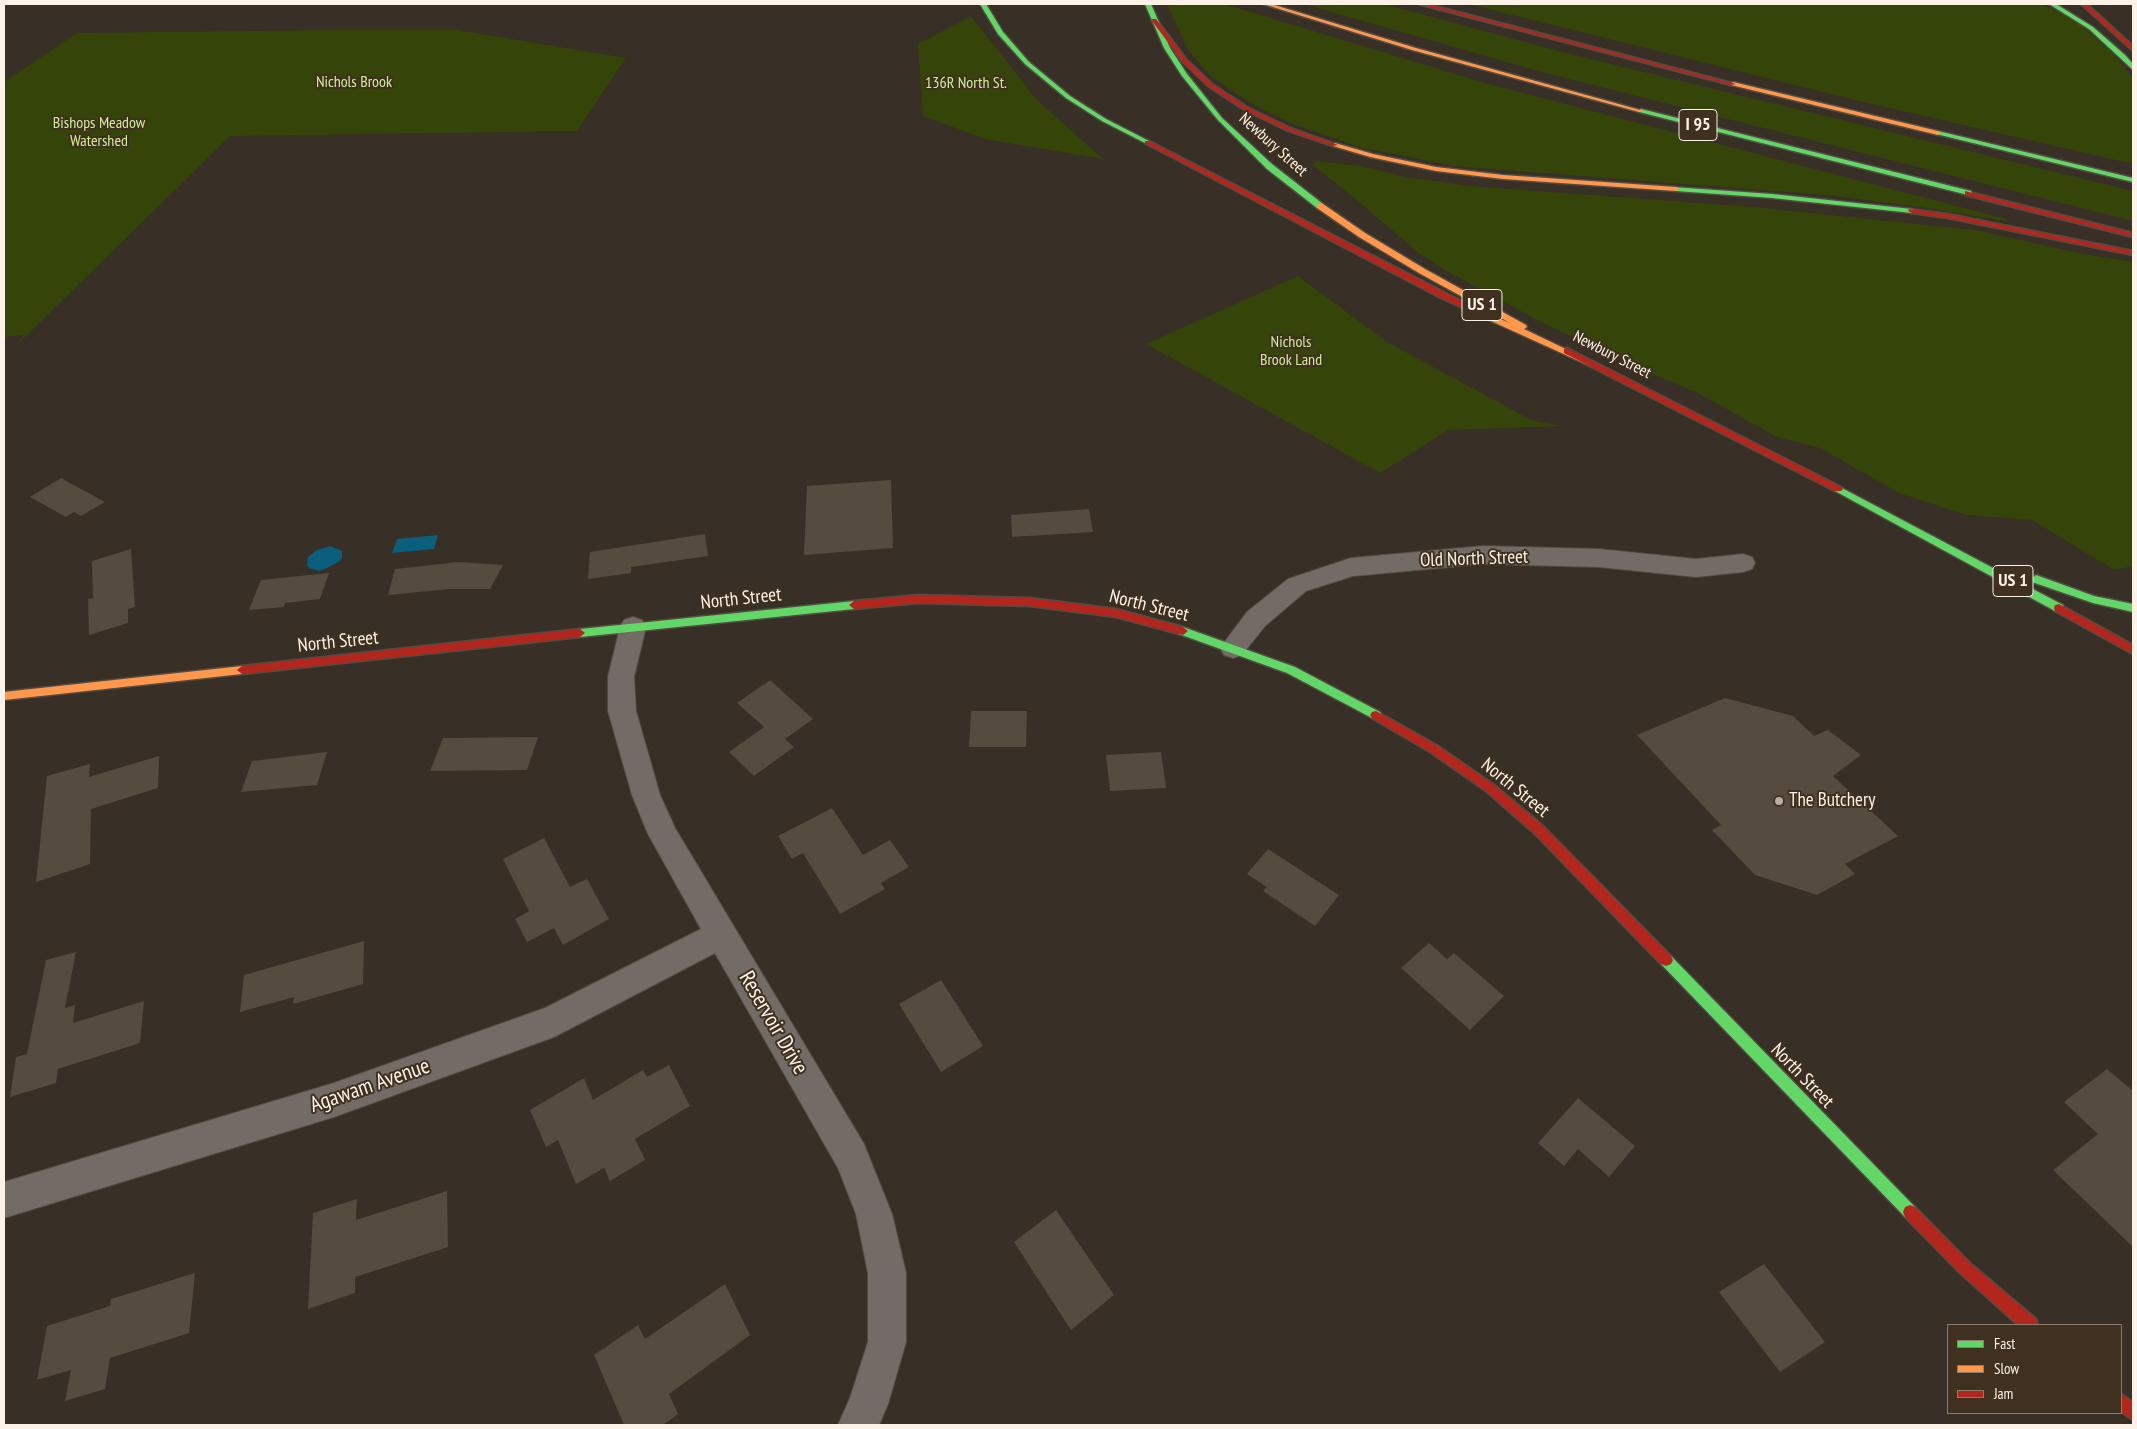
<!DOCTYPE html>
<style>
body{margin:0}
#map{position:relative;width:2137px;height:1429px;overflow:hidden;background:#382f26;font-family:"PT Sans Narrow",sans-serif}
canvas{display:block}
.frame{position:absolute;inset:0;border:5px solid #fcf2e8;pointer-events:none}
.legend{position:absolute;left:1947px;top:1324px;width:175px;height:90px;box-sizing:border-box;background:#3f301f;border:1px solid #8b7e6f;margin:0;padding:6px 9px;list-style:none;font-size:15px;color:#fcf2e8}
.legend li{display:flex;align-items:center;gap:10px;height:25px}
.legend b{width:25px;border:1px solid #8b7e6f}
</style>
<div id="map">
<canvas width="2137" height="1429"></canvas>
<div class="frame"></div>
<ul class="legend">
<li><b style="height:6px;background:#63d668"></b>Fast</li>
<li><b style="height:6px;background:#ff974d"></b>Slow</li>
<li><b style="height:6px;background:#b3261e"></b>Jam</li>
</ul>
</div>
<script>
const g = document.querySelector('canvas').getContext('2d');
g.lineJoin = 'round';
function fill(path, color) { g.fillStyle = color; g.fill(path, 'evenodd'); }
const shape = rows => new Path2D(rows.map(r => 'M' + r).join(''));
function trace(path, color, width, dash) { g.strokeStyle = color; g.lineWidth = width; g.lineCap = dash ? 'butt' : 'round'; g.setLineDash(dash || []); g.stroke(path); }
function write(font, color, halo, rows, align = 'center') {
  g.font = font + ' "PT Sans Narrow",sans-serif'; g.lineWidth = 4; g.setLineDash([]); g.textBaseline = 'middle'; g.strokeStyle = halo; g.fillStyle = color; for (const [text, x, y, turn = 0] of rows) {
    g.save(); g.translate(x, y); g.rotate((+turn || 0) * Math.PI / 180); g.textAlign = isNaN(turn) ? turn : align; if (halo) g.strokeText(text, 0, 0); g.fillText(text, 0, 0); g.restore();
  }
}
fill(shape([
 [1167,4,1224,4,1485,83,2010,220,2004,221,1927,208,1826,195,1453,166,1359,147,1288,122,1256,106,1230,90,1209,74,1188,50],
 [1303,4,1384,4,1566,53,2133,191,2133,221,1549,74],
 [1468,4,2043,4,2079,24,2111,51,2133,78,2133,164,1859,101],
 [971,16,1036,99,1103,159,985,139,923,116,918,44],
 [342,30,457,30,626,58,577,131,230,136,15,347,24,335,4,337,4,82,77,33],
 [1315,161,1361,166,1406,177,1470,186,1753,207,1975,230,2079,253,2133,262,2133,566,2114,570,2032,520,1966,515,1899,493,1820,448,1777,437,1696,392,1659,377,1541,322,1443,269,1420,254,1358,201,1313,165],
 [1298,276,1387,342,1533,421,1564,426,1448,430,1380,473,1146,344]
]), '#354509');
fill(shape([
 [438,535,434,549,392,553,397,539],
 [330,546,342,551,342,558,340,561,325,569,319,571,309,568,307,565,308,557,317,550]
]), '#0b5e7d');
fill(shape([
 [61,478,105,502,81,516,74,512,66,517,30,497],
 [891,480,893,548,804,555,807,486],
 [1089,509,1093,532,1012,537,1011,515],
 [705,534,708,556,631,567,631,573,588,579,590,552],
 [131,549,135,607,128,609,128,623,89,635,88,599,93,598,92,561],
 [458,562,503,565,490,589,450,589,388,595,395,569],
 [329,573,320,599,285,603,284,607,249,610,261,580],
 [770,680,813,719,785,739,794,747,754,776,729,752,764,727,737,703],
 [1725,698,1793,716,1814,736,1828,730,1861,755,1833,776,1898,836,1845,864,1855,874,1817,895,1755,875,1712,830,1721,825,1637,735],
 [971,711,1027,711,1026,747,969,747],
 [538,737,527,770,430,771,443,738],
 [327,752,317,785,241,792,252,761],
 [1161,752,1166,788,1110,791,1106,755],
 [159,756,158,788,91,809,90,864,36,882,47,776,90,764,89,777],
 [832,808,863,855,890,840,909,867,881,883,885,889,840,914,803,853,792,859,778,836],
 [544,838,570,887,587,879,609,919,563,945,554,928,527,942,515,919,529,911,503,859],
 [1268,849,1339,895,1315,926,1263,891,1267,887,1247,874],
 [364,941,363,984,293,1004,294,997,240,1012,244,975],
 [1429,943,1447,959,1454,953,1504,996,1470,1030,1401,968],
 [76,952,65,1008,75,1005,73,1023,144,1001,140,1043,58,1069,56,1083,10,1097,16,1057,27,1054,46,960],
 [941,980,983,1046,941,1072,899,1004],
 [669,1065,690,1106,635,1139,645,1160,610,1181,604,1168,576,1184,558,1140,546,1147,530,1110,584,1078,593,1100,643,1070,647,1077],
 [2107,1069,2133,1091,2133,1247,2053,1170,2098,1134,2064,1102],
 [1578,1098,1635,1146,1609,1177,1578,1149,1564,1166,1538,1143],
 [447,1191,448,1247,355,1277,355,1293,308,1309,313,1213,357,1199,356,1220],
 [1056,1210,1114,1295,1071,1330,1014,1242],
 [1764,1264,1825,1342,1780,1372,1719,1292],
 [195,1273,189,1333,110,1358,105,1389,65,1401,71,1370,37,1380,47,1326,110,1306,111,1299],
 [725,1284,750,1335,669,1394,678,1414,663,1425,624,1425,594,1355,638,1325,645,1339]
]), '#554b3e');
const street = shape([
 [1483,546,1599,549,1696,559,1743,554,1752,557,1755,563,1752,569,1743,572,1696,577,1599,567,1483,564,1353,576,1306,591,1265,626,1242,655,1233,658,1224,655,1220,648,1247,612,1288,579,1351,558,1483,546],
 [633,617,642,620,646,627,634,677,636,711,660,795,675,828,864,1144,892,1214,906,1273,906,1342,888,1404,879,1425,838,1425,850,1398,868,1342,868,1273,856,1214,838,1168,715,953,554,1037,334,1117,4,1218,4,1182,334,1083,545,1008,701,929,648,834,632,795,608,711,608,677,620,627,624,620,633,617]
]);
const fast = shape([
 [980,4,986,4,1003,32,1029,62,1070,96,1106,119,1149,141,1149,143,1145,143,1102,121,1066,98,1025,64,998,34,980,4],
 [1145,4,1151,4,1170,48,1187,74,1222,118,1273,165,1323,204,1323,208,1317,208,1267,169,1218,120,1182,76,1164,48,1145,4],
 [2049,4,2056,4,2093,27,2125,55,2133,64,2133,70,2089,29,2049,4],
 [1641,109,1971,191,1972,193,1968,195,1639,112,1638,111,1641,109],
 [1938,131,2133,178,2133,182,1936,134,1936,132,1938,131],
 [1673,187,1772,194,1912,209,1916,211,1912,213,1772,198,1676,191,1672,189,1673,187],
 [1838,486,2063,605,2064,608,2063,611,2055,611,1835,491,1833,489,1838,486],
 [2036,575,2094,596,2133,604,2133,612,2093,603,2032,582,2031,579,2036,575],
 [854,601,859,605,854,609,580,637,575,633,580,629,854,601],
 [1183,627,1295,667,1380,712,1382,715,1380,718,1372,718,1287,673,1179,634,1178,631,1183,627],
 [1666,954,1671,956,1915,1207,1917,1212,1915,1217,1910,1219,1905,1217,1661,964,1659,960,1661,956,1666,954]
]);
const slow = shape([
 [1263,4,1271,4,1416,48,1644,111,1639,112,1412,50,1263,4],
 [1733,82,1938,131,1941,133,1938,135,1731,85,1731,83,1733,82],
 [1335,143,1373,154,1436,167,1503,175,1676,187,1680,189,1676,191,1503,179,1436,171,1370,157,1333,146,1332,145,1335,143],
 [1317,204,1323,204,1365,233,1425,269,1526,325,1527,327,1524,329,1597,364,1593,367,1590,366,1480,316,1479,314,1483,312,1510,323,1419,273,1359,237,1317,208,1317,204],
 [242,666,247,670,242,674,4,700,4,692,242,666]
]);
const jam = shape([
 [1418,4,1427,4,1736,84,1731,85,1418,4],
 [2081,4,2087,4,2133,46,2133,51,2081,4],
 [1152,19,1156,19,1186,59,1212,84,1247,107,1290,128,1338,145,1333,146,1286,130,1243,109,1208,86,1182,61,1152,21,1152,19],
 [1145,141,1149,141,1487,314,1483,316,1480,316,1439,297,1145,143,1145,141],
 [1965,191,2133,233,2133,237,1965,195,1965,191],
 [1909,209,1948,214,2133,251,2133,255,1948,218,1912,213,1908,211,1909,209],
 [1567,348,1841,487,1843,489,1841,491,1835,491,1564,353,1564,349,1567,348],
 [918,595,1030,598,1116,609,1183,627,1188,631,1183,635,1116,617,1030,606,918,603,854,609,849,605,854,601,918,595],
 [2059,604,2133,645,2133,654,2055,611,2054,608,2055,605,2059,604],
 [580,629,585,633,580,637,242,674,237,670,242,666,580,629],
 [1376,711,1438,746,1494,785,1542,825,1671,956,1673,960,1671,964,1666,966,1661,964,1534,833,1486,791,1430,752,1372,718,1370,715,1372,712,1376,711],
 [1910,1205,1915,1207,1971,1264,2036,1319,2038,1325,2018,1325,1961,1274,1905,1217,1903,1212,1905,1207,1910,1205],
 [2121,1394,2133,1402,2133,1420,2121,1412,2121,1394]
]);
trace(street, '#524c43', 2);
trace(fast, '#524c43', 3);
trace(slow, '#524c43', 3);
trace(jam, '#524c43', 3);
fill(street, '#736c66');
fill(fast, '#63d668');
fill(slow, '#ff974d');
fill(jam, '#b3261e');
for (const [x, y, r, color] of [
 [1779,801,5,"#b7aea4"]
]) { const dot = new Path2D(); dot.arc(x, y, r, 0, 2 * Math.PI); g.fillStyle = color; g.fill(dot); trace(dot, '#3f301f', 2); }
write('16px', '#cdf093', '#3f301f', [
 ["Nichols Brook",354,82],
 ["136R North St.",966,83],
 ["Bishops Meadow",99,123],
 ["Watershed",99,141],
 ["Nichols",1291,342],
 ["Brook Land",1291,360]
]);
write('16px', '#fcf2e8', '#3f301f', [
 ["Newbury Street",1273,145,42],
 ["Newbury Street",1612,355,27]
]);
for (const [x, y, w] of [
 [1698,125,38],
 [1482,305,40],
 [2013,581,40]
]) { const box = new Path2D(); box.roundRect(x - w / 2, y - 15.5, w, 31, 4); g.fillStyle = '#3f301f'; g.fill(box); trace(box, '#fcf2e8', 1); }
write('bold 18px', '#fcf2e8', null, [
 ["I 95",1698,125],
 ["US 1",1482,305],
 ["US 1",2013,581]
]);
write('19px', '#fcf2e8', '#3f301f', [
 ["Old North Street",1474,559,-2],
 ["North Street",741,599,-6],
 ["North Street",1149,606,14],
 ["North Street",338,642,-6],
 ["North Street",1515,788,39],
 ["North Street",1802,1076,46]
]);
write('19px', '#fcf2e8', '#3f301f', [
 ["The Butchery",1789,801]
], 'left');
write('22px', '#fcf2e8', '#3f301f', [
 ["Reservoir Drive",773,1023,60],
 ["Agawam Avenue",370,1086,-19]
]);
</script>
